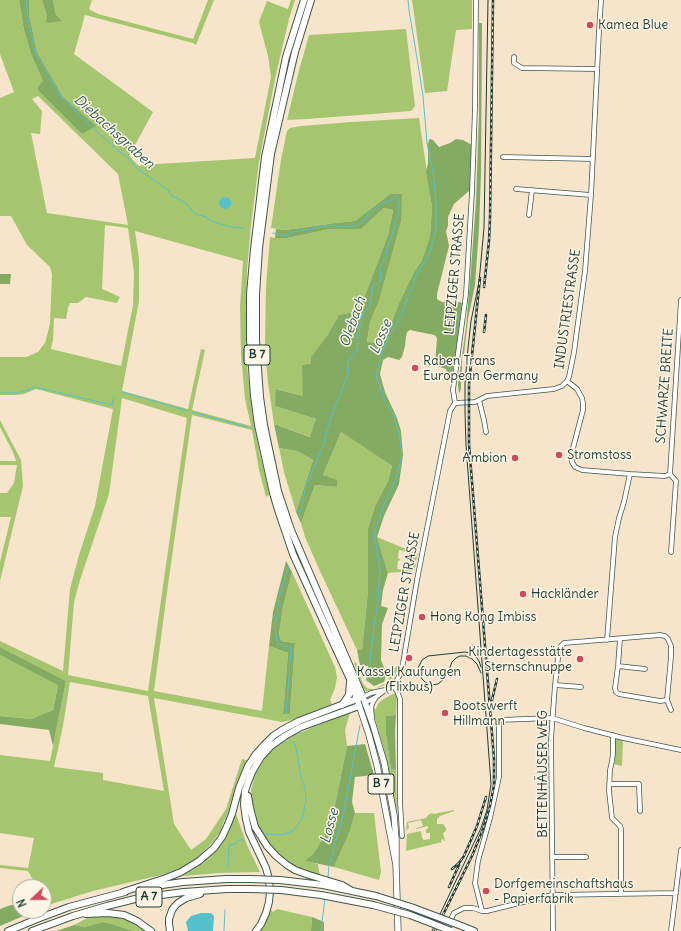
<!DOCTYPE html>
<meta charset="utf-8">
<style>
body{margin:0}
#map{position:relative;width:681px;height:931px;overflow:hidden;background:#f6e5cb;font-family:Delius,sans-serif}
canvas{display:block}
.north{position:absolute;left:12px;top:879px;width:40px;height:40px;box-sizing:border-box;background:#fcf5e5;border:1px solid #a4ab9e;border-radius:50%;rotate:248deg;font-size:11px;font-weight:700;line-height:16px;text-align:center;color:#1f3d34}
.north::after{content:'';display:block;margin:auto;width:14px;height:18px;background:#d1495b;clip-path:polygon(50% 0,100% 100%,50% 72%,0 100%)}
</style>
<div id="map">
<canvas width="681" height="931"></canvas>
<div class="north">N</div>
</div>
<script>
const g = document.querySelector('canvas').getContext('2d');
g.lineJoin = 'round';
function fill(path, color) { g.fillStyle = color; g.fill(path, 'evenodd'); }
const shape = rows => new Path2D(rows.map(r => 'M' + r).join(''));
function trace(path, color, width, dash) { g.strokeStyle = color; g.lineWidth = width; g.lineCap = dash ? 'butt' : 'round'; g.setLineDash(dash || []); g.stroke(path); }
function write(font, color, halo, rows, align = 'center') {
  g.font = font + ' Delius,sans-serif'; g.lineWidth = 3; g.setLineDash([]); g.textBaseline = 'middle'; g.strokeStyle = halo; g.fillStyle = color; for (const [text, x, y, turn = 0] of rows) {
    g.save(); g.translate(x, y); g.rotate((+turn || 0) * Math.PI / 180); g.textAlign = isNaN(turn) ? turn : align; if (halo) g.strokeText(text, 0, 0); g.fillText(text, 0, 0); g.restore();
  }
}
fill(shape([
 [0,0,19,0,24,30,31,54,43,81,82,134,95,126,63,97,37,52,29,14,29,0,42,0,47,16,47,23,56,15,53,0,92,0,89,9,98,14,193,39,208,0,214,0,196,45,193,43,85,15,74,54,153,112,129,156,139,166,142,165,255,158,271,77,268,56,259,22,267,1,288,9,291,0,295,0,289,19,275,79,259,162,251,225,247,270,246,357,249,383,253,418,260,454,270,494,266,497,259,470,252,430,192,415,168,585,154,691,262,711,269,646,288,653,283,713,290,714,295,643,281,641,279,634,283,607,292,572,335,667,337,677,335,688,330,700,332,704,292,720,282,722,154,698,174,824,191,850,206,839,226,809,242,759,249,761,239,782,229,811,223,823,220,832,212,843,198,857,179,869,161,875,93,891,48,905,48,903,44,898,44,887,37,887,28,871,0,868,0,865,28,868,34,838,0,833,0,755,50,761,66,681,0,647,0,641,63,671,70,589,79,555,95,506,113,409,36,389,24,394,16,395,0,395,0,357,26,357,38,352,45,343,50,324,52,274,50,267,27,245,11,216,0,216,0,98,14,92,0,54],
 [38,96,118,174,128,225,47,213,31,133,40,134,42,111,32,99],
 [105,225,128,228,134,273,133,305,121,366,51,349,53,340,54,318,66,319,68,308,70,303,78,303,86,297,117,303,120,297,102,289],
 [135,231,243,261,240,307,241,355,245,399,251,426,192,410,205,350,201,349,188,409,122,391,139,301,139,259],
 [122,398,187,418,148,691,68,675,74,602,80,580,109,494],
 [70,682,148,696,164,791,103,780,103,773,54,767,63,726],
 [412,0,472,0,472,29,456,30,447,91,425,93],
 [406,29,415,106,411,111,307,119,287,120,298,74,309,35],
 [419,118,432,207,430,236,422,260,413,274,399,303,383,344,367,343,370,322,379,301,401,222,390,194,355,221,335,223,286,230,271,228,281,160,287,131,290,128,301,126,351,122],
 [384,208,393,210,388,235,359,311,339,315,326,338,311,357,303,396,277,389,275,406,316,419,311,437,274,424,268,383,265,347,266,286,270,237,275,238,287,238,330,229,361,229],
 [0,420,21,460,23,486,0,581,0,562,11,517,0,517,0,493,7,493,14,483,17,465,0,465,0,461,16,461,13,452,0,427],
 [341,432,392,466,388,481,375,506,368,528,368,591,362,650,357,650,320,571,305,537,301,523,315,485,337,487,323,475],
 [279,448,297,451,313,460,296,512,284,472],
 [377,537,418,554,416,561,409,558,409,552,399,550,398,558,401,560,398,561,397,569,406,570,407,563,412,563,416,564,414,571,388,573],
 [0,655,58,684,53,710,31,719,0,716],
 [356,662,360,676,363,684,367,688,370,689,375,689,384,684,387,682,391,671,397,666,399,667,394,676,385,685,373,690,366,691,363,688,354,663],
 [395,693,397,696,396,715,386,716,386,734,391,769,396,770,397,820,385,753,373,712,373,708,376,709,378,704,382,700],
 [350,713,345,730,347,746,333,815,324,837,313,854,306,861,318,864,320,876,305,871,288,863,270,846,256,822,252,803,251,790,256,772,267,756,275,747,295,735,313,727],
 [619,738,623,739,622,766,614,764,615,761,615,741,616,739],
 [454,810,454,811,440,816,437,819,437,824,443,824,446,828,446,831,443,833,445,841,444,841,443,839,441,840,442,842,406,851,407,834,421,831,422,838,423,838,423,840,430,839,430,833,426,833,426,830,428,828,428,826,416,829,416,828,423,826,421,820,408,823,409,828,407,829,406,832,407,822,426,818,429,814,433,813,433,814],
 [355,813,374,813,381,872,379,880,334,867,350,831],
 [236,814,247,845,260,872,219,873,183,876,202,864,212,855,224,839],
 [269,909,273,912,277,909,312,917,311,931,258,931],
 [98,915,120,917,129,919,148,931,133,931,112,924,103,922,84,927,74,925,89,917]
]), '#a5c66f');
fill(shape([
 [19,0,29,0,29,14,37,52,63,97,96,126,82,134,39,91,37,88,43,81,31,54,24,30],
 [42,0,53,0,56,15,62,21,46,23,47,16],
 [479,23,482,23,481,174,479,229,475,285,468,319,464,354,462,358,462,370,460,376,461,377,461,388,460,392,459,393,458,385,466,327,470,282,476,202,479,115],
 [430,139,433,140,439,147,450,143,456,139,463,140,472,145,470,190,454,204,448,217,448,226,446,231,449,246,437,294,437,299,440,301,449,304,459,302,462,303,457,344,451,380,449,381,447,380,447,372,446,369,437,366,435,363,437,339,436,336,434,335,410,330,407,332,406,337,405,346,402,357,399,360,388,357,383,360,380,374,385,392,397,418,401,431,403,455,399,484,384,516,377,537,388,573,383,590,381,606,388,608,382,624,381,660,385,670,388,670,384,682,374,686,366,680,368,666,360,665,357,650,362,650,368,591,368,528,375,506,388,481,392,466,341,432,323,475,337,480,337,487,315,485,301,523,296,512,313,460,297,451,279,448,274,424,310,437,316,419,275,406,276,389,303,396,302,365,310,364,311,357,327,336,339,315,359,311,388,235,393,210,384,208,361,229,330,229,287,238,275,238,276,229,286,230,335,223,355,221,390,194,402,194,401,222,379,301,370,322,367,342,383,344,399,303,413,274,422,260,430,236,432,207,426,171,428,164,428,144,429,140],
 [0,274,11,274,10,284,0,284],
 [286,561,292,572,283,607,279,634,281,641,295,643,290,714,283,714,288,653,269,646,273,612],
 [0,647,66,681,53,746,49,730,0,724,0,716,31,719,53,710,58,685,0,655],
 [396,715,395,732,396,770,391,769,386,734,386,716],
 [365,744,374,775,355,777,352,802,355,813,350,831,334,867,305,861,313,854,324,837,333,815,347,746],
 [11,905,20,905,20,911,35,911,0,926,0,909],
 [312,917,324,922,324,931,311,931],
 [103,922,112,924,133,931,56,931,74,925,84,927]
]), '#84ab62');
fill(shape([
 '219 203a6 6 0 1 1 12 0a6 6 0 1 1-12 0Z',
 [201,913,211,913,214,916,213,931,188,931,186,922,191,916]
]), '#54c1cd');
trace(shape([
 [27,0,27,13,35,52,62,98,75,109,79,115,121,153,126,156,138,169,168,190,172,196,177,198,187,204,195,214,206,217,211,221,231,227,244,228],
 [273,233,286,236,294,232,331,225,345,227,355,226,365,220,368,213,383,203,390,201,394,197,397,197,399,200,399,213,395,221,395,226,387,248,386,256,380,268,381,280,373,288,370,305,363,314,358,338,357,349,352,358,347,362,349,372,331,417,323,446,306,486,299,517],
 [123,392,188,411],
 [1,393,18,393,35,387,112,405,114,397],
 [192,412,247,427],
 [367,681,369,669,374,626,378,602,380,567,374,534,383,507,395,481,402,455,399,433,394,415,386,404,376,376,380,359,387,340,402,314,417,273,429,256,436,229,436,201,433,171,427,143,423,96,417,58,409,10,408,0],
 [286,713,291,651,290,647,282,646,277,642,275,628,280,594,289,566],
 [265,834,281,835,293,831,302,819,306,800,305,788,301,777,296,748,293,741],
 [228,867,229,845,235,844,238,840,243,840],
 [328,877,329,866,344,812,360,725],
 [224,931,225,910],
 [321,931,325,898]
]), '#54c1cd', 1);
const minor = shape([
 [514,57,514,63,522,68,597,69],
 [503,157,593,159],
 [516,189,591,195],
 [529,215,532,190],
 [567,381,577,389,582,398,583,403,583,410,572,452,572,462,575,467,582,470,630,474,665,476,670,474,676,481,671,552],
 [479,400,484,420,486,432],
 [455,403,475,402,487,396,554,389,562,386,567,381,569,377,574,352,585,271,591,195,599,31,601,0],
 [670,474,681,300],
 [620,639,618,666,615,688,616,692,619,694,660,701,667,700],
 [607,640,615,537,619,518,624,502,630,474],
 [618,666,645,669],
 [392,685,397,691,400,699,400,801,402,836],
 [555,685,581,687],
 [363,697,371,693,385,690],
 [365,703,376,697,392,685,397,680,401,672,403,663,417,580,450,411,455,403,453,390,466,294,472,192,475,108,476,0],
 [372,717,371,707,373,702,375,699],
 [613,735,613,753,612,761,610,770,609,791,612,818,620,826,621,829,621,894],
 [609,784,639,784,640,811],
 [552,857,586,857],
 [482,911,475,883,478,861,490,818,499,777,499,720,552,718,584,728,623,738,681,750],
 [445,931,454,913,464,908,473,908,482,911,487,911,552,895,676,893],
 [553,931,551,739,555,685,559,649,561,646,564,643,660,635,665,636,668,639,671,646,671,657,667,700,671,710],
 [671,931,681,850]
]);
const major = shape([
 [396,865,377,765,369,735,357,699,363,697,373,725,384,762,394,815,396,840,396,865,398,931]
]);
const highway = shape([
 [311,0,295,52,271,154,259,248,256,294,256,341,260,397,264,425,278,491,291,530,363,697],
 [342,705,349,695,350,682],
 [248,796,250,808,255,827,267,846,276,856,287,865,295,870,309,875,342,885,352,891],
 [280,880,323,885,376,896],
 [148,887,183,882,226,879,250,879],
 [281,890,321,895,373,905],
 [123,892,166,878,181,872,199,861,214,848,222,837,228,824,232,814,239,788,248,766,256,754,266,743,273,736,282,730,299,721,357,699,350,679,330,636,293,554,278,510,273,493,258,425,254,396,250,340,250,294,254,249,265,157,286,57,304,0],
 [86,914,108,913,124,915,137,921,151,931],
 [459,925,474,931],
 [8,931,37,919,69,907,125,892],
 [32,931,73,916,107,906,139,898,184,892,227,889,251,889],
 [170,931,169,924,169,919,172,910,175,906,178,903,186,898,200,894],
 [256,931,261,924,266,913,269,902,270,891,269,879,266,868,249,832,246,819,244,805,245,791,247,785,252,772,261,757,271,746,285,736,301,727,359,706]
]);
trace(minor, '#3f564b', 5.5);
trace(major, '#3f564b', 7);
trace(highway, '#3f564b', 8);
trace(minor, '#fff', 4);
trace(major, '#fff', 5.5);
trace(highway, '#fff', 6);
trace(shape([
 [481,673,477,664,472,659,466,656,460,656,456,658,452,662,447,675,444,679,438,684,431,685,425,682,422,679,419,673,418,668,422,660,428,656,465,652,470,653,475,655,479,661,481,667],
 [432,931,481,828,487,810,491,784,466,445,465,412,465,383,468,348,471,321,479,282,484,228,488,0]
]), '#1f3d34', 1);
const rail = shape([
 [484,287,489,241,490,218,493,0],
 [484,332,486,315],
 [492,700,497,679],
 [452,869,459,863,464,856,477,826,486,797],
 [449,887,459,865],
 [435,931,472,856,483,829,490,806,494,785,494,759,469,444,469,384,480,278]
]);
trace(rail, '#1f3d34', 2.5);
trace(rail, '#fcf5e5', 1, [3]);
const highwayBridge = shape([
 [250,879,280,880],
 [251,889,281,890],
 [376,896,411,907,459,925],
 [373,905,410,915,431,923,451,931]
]);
trace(highwayBridge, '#3f564b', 8, []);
trace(highwayBridge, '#fff', 6);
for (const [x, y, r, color] of [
 [590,25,4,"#d1495b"],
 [415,368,4,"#d1495b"],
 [559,455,4,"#d1495b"],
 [515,458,4,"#d1495b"],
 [523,594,4,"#d1495b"],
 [422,617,4,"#d1495b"],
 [409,658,4,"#d1495b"],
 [580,659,4,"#d1495b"],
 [445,713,4,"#d1495b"],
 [486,891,4,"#d1495b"]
]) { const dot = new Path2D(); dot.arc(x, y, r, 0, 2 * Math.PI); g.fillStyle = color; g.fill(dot); trace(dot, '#fcf5e5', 1.5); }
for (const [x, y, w] of [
 [257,355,26],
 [381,784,26],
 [149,897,26]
]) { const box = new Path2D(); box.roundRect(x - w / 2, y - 10, w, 20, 3); g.fillStyle = '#fcf5e5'; g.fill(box); trace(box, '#1f3d34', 1); }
write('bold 12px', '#1f3d34', null, [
 ["B 7",257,355],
 ["B 7",381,784],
 ["A 7",149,897]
]);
write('13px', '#1f3d34', '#fcf5e5', [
 ["Kamea Blue",598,25],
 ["Raben Trans",423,361],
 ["European Germany",423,376],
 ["Stromstoss",567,455],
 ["Ambion",507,458,"right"],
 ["Hackländer",531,594],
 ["Hong Kong Imbiss",430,617],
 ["Kindertagesstätte",572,652,"right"],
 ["Sternschnuppe",572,667,"right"],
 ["Kassel Kaufungen",409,672,"center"],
 ["(Flixbus)",409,687,"center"],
 ["Bootswerft",453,706],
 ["Hillmann",453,721],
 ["Dorfgemeinschaftshaus",494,884],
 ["- Papierfabrik",494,899]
], 'left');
write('13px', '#1f3d34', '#fcf5e5', [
 ["LEIPZIGER STRASSE",455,274,-85],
 ["INDUSTRIESTRASSE",568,309,-82],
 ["SCHWARZE BREITE",665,386,-86],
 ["LEIPZIGER STRASSE",405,592,-80],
 ["BETTENHÄUSER WEG",543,774,-90]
]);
write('italic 14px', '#2c5e5a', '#fcf5e5', [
 ["Diebachsgraben",114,132,42],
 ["Olebach",353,322,-71],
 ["Losse",381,337,-67],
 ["Losse",330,826,-75]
]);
</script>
